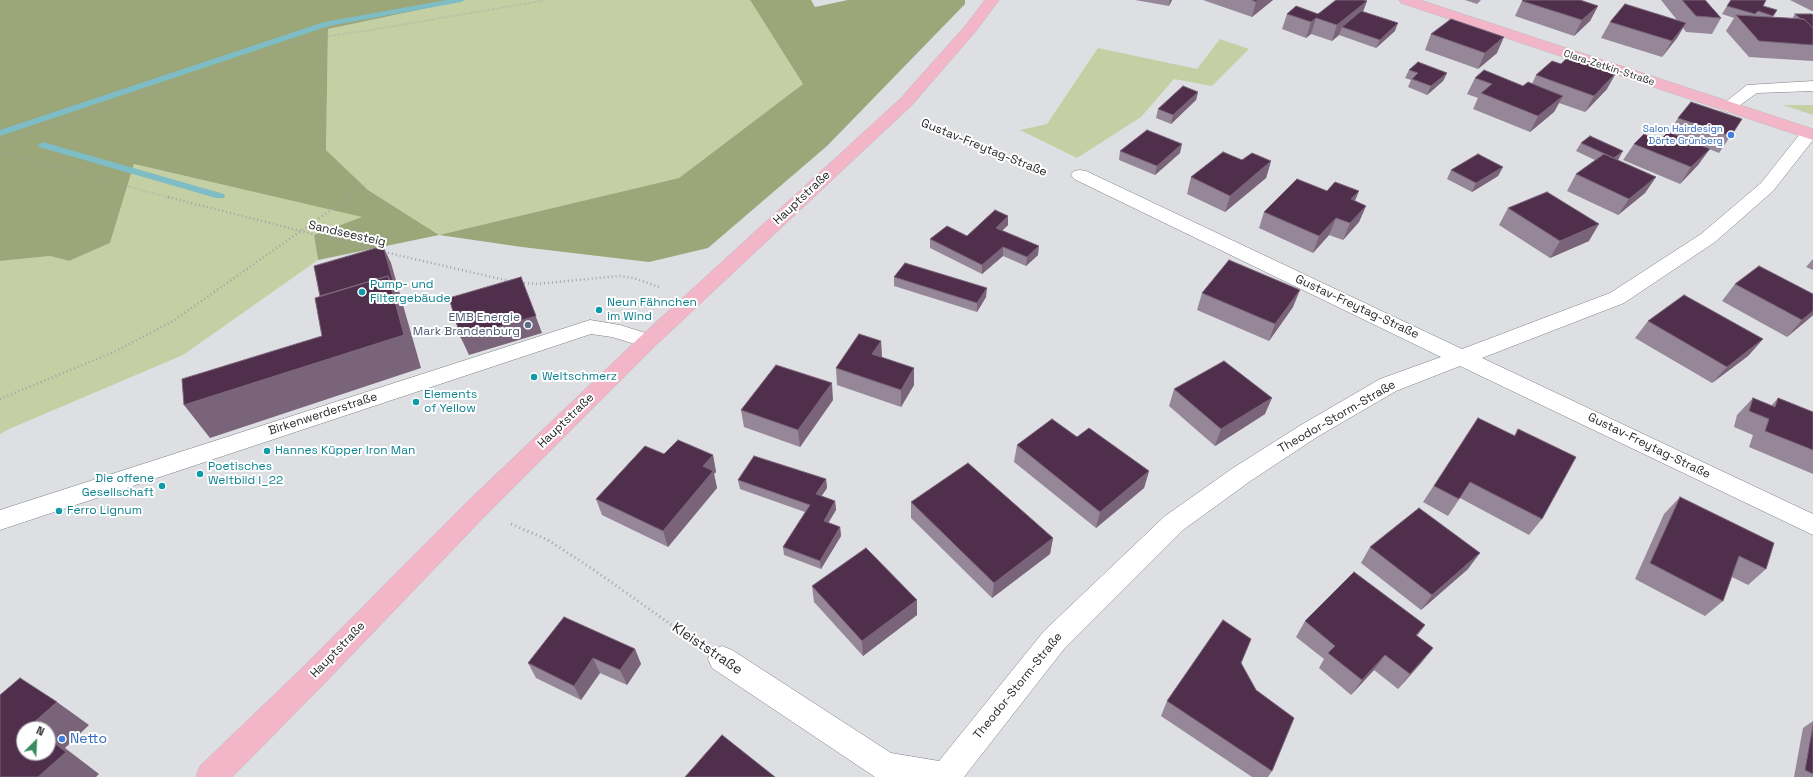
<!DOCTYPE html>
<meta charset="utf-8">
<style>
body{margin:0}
#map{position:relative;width:1813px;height:777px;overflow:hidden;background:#dddfe3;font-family:"Space Grotesk",sans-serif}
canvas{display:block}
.north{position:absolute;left:16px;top:721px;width:40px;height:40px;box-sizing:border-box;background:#fff;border:1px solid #a9a9a9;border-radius:50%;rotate:24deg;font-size:11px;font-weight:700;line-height:16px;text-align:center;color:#272729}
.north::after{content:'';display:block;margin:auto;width:14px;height:18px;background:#378c60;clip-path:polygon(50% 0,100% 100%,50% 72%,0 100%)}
</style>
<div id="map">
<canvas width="1813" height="777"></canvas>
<div class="north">N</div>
</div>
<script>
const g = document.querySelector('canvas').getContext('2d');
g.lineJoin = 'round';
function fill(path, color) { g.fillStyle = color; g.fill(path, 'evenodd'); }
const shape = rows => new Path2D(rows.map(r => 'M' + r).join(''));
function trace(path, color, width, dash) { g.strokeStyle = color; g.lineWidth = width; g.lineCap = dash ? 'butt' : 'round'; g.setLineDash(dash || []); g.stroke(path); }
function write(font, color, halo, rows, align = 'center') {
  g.font = font + ' "Space Grotesk",sans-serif'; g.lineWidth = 4; g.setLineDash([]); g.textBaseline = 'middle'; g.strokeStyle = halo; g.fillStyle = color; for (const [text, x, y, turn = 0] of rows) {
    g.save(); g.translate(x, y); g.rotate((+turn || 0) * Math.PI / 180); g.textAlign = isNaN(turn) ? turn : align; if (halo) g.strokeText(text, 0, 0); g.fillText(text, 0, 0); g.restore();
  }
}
fill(shape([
 [466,0,750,0,803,84,679,178,439,235,368,190,326,150,328,29],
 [1220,39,1249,49,1212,86,1174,79,1141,117,1077,158,1020,130,1047,124,1098,48,1197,69],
 [1783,105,1813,105,1813,115],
 [134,164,363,217,314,235,318,260,183,355,9,429,0,434,0,261,50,256,69,261,110,243]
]), '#c4d0a3');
fill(shape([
 [0,0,466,0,328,29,326,150,368,190,439,235,679,178,803,84,750,0,811,0,815,7,848,0,965,0,965,4,827,146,708,248,649,262,522,247,439,235,318,260,314,235,362,217,134,164,110,243,69,261,50,256,0,261]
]), '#9ba679');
fill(shape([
 [447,0,465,0,461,2,329,26,0,136,0,130,324,22,447,0],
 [43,142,224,194,225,196,224,198,216,198,39,147,38,145,43,142]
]), '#7ebdc6');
const minor = shape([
 [1813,81,1813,91,1757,93,1733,110,1727,112,1721,110,1719,107,1747,85,1813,81],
 [1809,129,1813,130,1813,140,1773,191,1715,242,1624,303,1482,358,1813,514,1813,535,1460,366,1396,391,1317,437,1249,482,1183,530,1064,649,964,777,875,777,712,668,708,659,712,650,722,646,732,650,891,753,939,761,1044,631,1165,516,1233,468,1301,425,1380,379,1441,357,1074,179,1071,175,1074,171,1080,170,1086,171,1462,349,1610,293,1701,234,1761,183,1803,130,1809,129],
 [590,320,620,325,655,336,659,341,655,346,648,348,612,337,591,334,0,530,0,510,590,320]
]);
const primary = shape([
 [985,0,999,0,976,31,912,105,655,346,485,516,319,689,232,777,196,777,200,766,299,671,467,502,641,336,900,99,966,25,985,0],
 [1399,0,1420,0,1813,129,1813,140,1401,3,1399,0]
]);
trace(minor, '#7e8084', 1);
trace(primary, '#bababb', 1);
trace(shape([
 [927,123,1048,174],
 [0,141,300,40,365,31,547,0],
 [0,152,171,198],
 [348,198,368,183]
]), '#a2a3a6', 2, [0.5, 2]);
trace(shape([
 [168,197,375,250],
 [384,252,509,281],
 [520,283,535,284,619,276,634,278,659,287],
 [0,399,114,352,173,321,349,197]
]), '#a2a3a6', 2.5, [1, 3]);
trace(shape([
 [511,524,548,540,594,570,693,640]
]), '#a2a3a6', 3, [1, 3.5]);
fill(minor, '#fff');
fill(primary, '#f2b6c8');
fill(shape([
 [1135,0,1172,0,1169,6],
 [1203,0,1273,0,1252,17],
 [1465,0,1481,0,1477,4],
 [1661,0,1705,0,1721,18,1712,34,1686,32,1683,28,1677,38,1662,57,1601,38,1610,22,1677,20],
 [1790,0,1813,0,1813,11,1812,11],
 [1367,1,1363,12,1395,31,1376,48,1339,35,1332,41,1311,34,1306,38,1282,29,1287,14,1318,14],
 [1522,1,1598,6,1590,21,1574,36,1515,16],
 [1727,6,1763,6,1777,10,1772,18,1792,19,1795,14,1813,15,1813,61,1749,57,1726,31,1734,18,1722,14],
 [1431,34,1497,53,1478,69,1425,50],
 [1409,70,1447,73,1443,81,1427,95,1408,87,1411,80,1405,78],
 [1536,75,1607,89,1585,112,1559,103,1554,112,1530,132,1473,109,1478,98,1467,94,1475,78,1523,86,1532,84],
 [1198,92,1196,100,1171,124,1156,118,1158,109],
 [1678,118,1742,119,1719,153,1709,149,1698,165,1680,184,1623,160,1634,144,1659,141,1669,133],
 [1590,136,1617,160,1656,177,1645,193,1618,215,1567,191,1576,174,1595,160,1576,151,1581,143],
 [1120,151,1180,153,1155,175,1119,160],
 [1242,160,1271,161,1266,178,1225,212,1187,194,1191,177],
 [1503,167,1498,176,1472,192,1447,179,1451,170],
 [1327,191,1355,201,1366,206,1359,222,1343,240,1329,235,1313,253,1259,228,1264,212],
 [1508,208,1589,241,1550,258,1499,225],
 [1008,225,1002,230,1038,255,1026,266,1003,256,982,274,930,248,930,239,967,236],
 [1813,259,1813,270,1806,267],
 [894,277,986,297,977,312,894,286],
 [1735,284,1813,294,1813,315,1787,337,1722,301],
 [1202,293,1293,307,1269,341,1197,310],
 [1648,321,1763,339,1748,356,1712,383,1635,338],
 [881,341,882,358,914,385,901,407,837,385,836,368],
 [1174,389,1265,414,1215,446,1169,406],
 [1753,398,1771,406,1778,398,1813,412,1813,474,1749,447,1753,435,1734,427,1737,415],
 [833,400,800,447,744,427,741,410],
 [1478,418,1514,436,1518,429,1542,519,1529,535,1460,498,1448,516,1423,502],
 [1077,437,1149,471,1144,488,1096,528,1014,462,1017,445],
 [664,454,713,455,716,472,714,474,717,488,668,547,602,515,596,499],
 [826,479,827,488,821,496,835,501,836,510,828,523,840,527,841,536,821,569,784,555,783,547,805,512,740,489,738,480],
 [1680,497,1766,569,1748,585,1732,577,1723,601,1705,616,1635,579,1664,514],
 [911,502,1053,538,1050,554,992,598,911,518],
 [1370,547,1468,569,1421,610,1361,563],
 [812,586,917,615,863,656,814,602],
 [1305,621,1417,636,1433,648,1421,663,1398,689,1374,670,1351,695,1319,668,1324,659,1296,637],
 [635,649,641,664,627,685,600,673,581,700,536,678,528,663],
 [1241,663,1256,690,1272,771,1268,777,1252,777,1161,716,1167,701],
 [1813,721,1813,777,1794,777,1803,728]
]), '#968798');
fill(shape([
 [1170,0,1172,0,1169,6],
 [1258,0,1273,0,1252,17,1256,2],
 [1367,1,1361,16,1342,27,1339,35,1332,41,1337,25],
 [1598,6,1590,21,1574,36,1582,20],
 [1316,18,1311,34,1306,38,1311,22],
 [1398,23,1395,31,1376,48,1380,40],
 [1686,23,1677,38,1662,57,1672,41],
 [1504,37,1497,53,1478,69,1485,53],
 [1447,73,1443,81,1427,95,1431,86],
 [1616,73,1607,89,1585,112,1594,96],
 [1198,92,1196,100,1171,124,1173,115],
 [1563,96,1554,112,1530,132,1538,116],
 [1182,144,1180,153,1155,175,1157,166],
 [1710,149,1698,165,1680,184,1691,167],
 [1623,151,1618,160,1609,166,1614,158],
 [1271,161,1266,178,1225,212,1230,196],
 [1503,167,1498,176,1472,192,1476,183],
 [1656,177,1645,193,1618,215,1629,199],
 [1359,191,1352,208,1351,199],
 [1366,206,1359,222,1343,240,1350,223],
 [1008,216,1008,225,996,237,996,228],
 [1336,218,1329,235,1313,253,1319,236],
 [1599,224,1589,241,1550,258,1560,241],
 [383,246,391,263,421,368,210,438,184,405,404,335,388,276],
 [1039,246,1038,255,1026,266,1027,257],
 [1003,247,1003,256,982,274,982,265],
 [521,277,542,333,469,355,461,338],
 [987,288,986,297,977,312,977,303],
 [1300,290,1293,307,1269,341,1275,324],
 [1813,311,1813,315,1811,317,1787,337,1802,320],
 [1763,339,1748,356,1712,383,1727,367],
 [881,341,882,358,872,354],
 [914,368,914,385,901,407,901,390],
 [832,383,833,400,800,447,798,430],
 [1272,398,1265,414,1215,446,1221,429],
 [713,455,716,472,714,474,717,488,668,547,663,531,703,466],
 [1149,471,1144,488,1096,528,1100,512],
 [826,479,827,488,817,503,816,494],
 [835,501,836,510,824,530,824,521],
 [840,527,841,536,821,569,820,561],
 [1053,538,1050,554,992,598,994,583],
 [1480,553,1468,569,1421,610,1432,595],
 [917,600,917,615,863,656,862,641],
 [1425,625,1414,640,1416,635],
 [1433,648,1421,663,1398,689,1410,674],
 [635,649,641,664,627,685,620,670],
 [1385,655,1374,670,1351,695,1362,680],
 [593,658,600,673,581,700,574,686],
 [57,702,89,725,65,748,99,774,96,777,38,777,48,738,48,729,36,729,31,725]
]), '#7a6479');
const building = shape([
 [1252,0,1258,0,1256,2,1252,0],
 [1336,0,1364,0,1367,1,1337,25,1316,18,1311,22,1287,14,1296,6,1318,14,1336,0],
 [1523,0,1580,0,1598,6,1582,20,1522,1,1523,0],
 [1682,0,1705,0,1721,18,1696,16,1682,0],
 [1731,0,1766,0,1763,6,1777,10,1773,16,1758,11,1755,14,1727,6,1731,0],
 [1625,4,1686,23,1672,41,1610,22,1625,4],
 [1361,11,1398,23,1380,40,1342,27,1361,11],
 [1795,14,1812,14,1813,15,1813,28,1804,19,1801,19,1795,14],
 [1736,15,1804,19,1813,28,1813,45,1759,41,1736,15],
 [1451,19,1504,37,1485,53,1431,34,1451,19],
 [1568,57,1616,73,1594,96,1536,75,1552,61,1561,64,1568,57],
 [1418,62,1447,73,1431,86,1412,79,1418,73,1409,70,1418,62],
 [1484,70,1523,86,1528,82,1563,96,1538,116,1481,93,1492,84,1475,78,1484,70],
 [1183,86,1198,92,1173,115,1158,109,1183,86],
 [1691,102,1742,119,1731,136,1678,118,1691,102],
 [1147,130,1182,144,1157,166,1120,151,1147,130],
 [1668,132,1710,149,1691,167,1634,144,1644,134,1659,141,1668,132],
 [1590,136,1623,151,1614,158,1581,143,1590,136],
 [1223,152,1242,160,1252,153,1271,161,1230,196,1191,177,1223,152],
 [1478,154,1503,167,1476,183,1451,170,1478,154],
 [1604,154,1656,177,1629,199,1576,174,1604,154],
 [1297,179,1327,191,1335,182,1359,191,1351,199,1366,206,1350,223,1336,218,1319,236,1264,212,1297,179],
 [1547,192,1599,224,1560,241,1508,208,1547,192],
 [995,210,1008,216,996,228,1039,246,1027,257,1003,247,982,265,930,239,947,226,967,236,995,210],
 [383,246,396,292,388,276,320,296,314,266,383,246],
 [1229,260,1300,290,1275,324,1202,293,1229,260],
 [905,263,987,288,977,303,894,277,905,263],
 [1759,266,1813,294,1813,311,1802,320,1735,284,1759,266],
 [388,276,404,335,184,405,182,379,322,336,315,298,388,276],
 [521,277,536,316,461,338,449,298,521,277],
 [1684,295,1763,339,1727,367,1648,321,1684,295],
 [859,334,881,341,872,354,914,368,901,390,836,368,859,334],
 [1224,361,1272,398,1221,429,1174,389,1224,361],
 [776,365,832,383,798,430,741,410,776,365],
 [1753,398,1775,407,1778,398,1813,412,1813,450,1765,431,1769,419,1749,411,1753,398],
 [1478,418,1515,436,1518,429,1576,457,1542,519,1470,482,1459,499,1434,486,1478,418],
 [1052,419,1077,437,1089,428,1149,471,1100,512,1017,445,1052,419],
 [678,440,713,455,703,466,713,471,663,531,596,499,645,446,664,454,678,440],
 [754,456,826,479,816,494,835,501,824,521,840,527,820,561,783,547,810,505,738,480,754,456],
 [968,463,1053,538,994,583,911,502,968,463],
 [1680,497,1774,543,1766,569,1739,556,1723,601,1650,563,1680,497],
 [1419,508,1480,553,1432,595,1370,547,1419,508],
 [866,548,917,600,862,641,812,586,866,548],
 [1354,572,1425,625,1416,635,1433,648,1410,674,1385,655,1362,680,1328,653,1335,646,1305,621,1354,572],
 [564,617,635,649,620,670,593,658,574,686,528,663,564,617],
 [1223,620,1251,639,1241,663,1256,690,1294,718,1272,771,1167,701,1223,620],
 [20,678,57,702,31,725,36,729,24,729,24,753,48,753,48,738,66,752,38,777,0,777,0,695,20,678],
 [1813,725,1813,774,1805,770,1813,725],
 [722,735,775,777,685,777,722,735]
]);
fill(building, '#502f4c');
trace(building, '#7a6479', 1);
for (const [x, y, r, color] of [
 [1731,135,4,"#3f7fe0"],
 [362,292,4,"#0f9aa8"],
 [599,310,4,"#0f9aa8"],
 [528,325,4,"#5c6f8a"],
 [534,377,4,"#0f9aa8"],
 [416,402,4,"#0f9aa8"],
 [267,451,4,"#0f9aa8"],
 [200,474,4,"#0f9aa8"],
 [162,486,4,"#0f9aa8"],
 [59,511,4,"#0f9aa8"],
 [62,739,4,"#3f7fe0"]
]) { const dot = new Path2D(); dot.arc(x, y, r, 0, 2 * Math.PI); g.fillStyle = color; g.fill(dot); trace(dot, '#fff', 1.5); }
write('10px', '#272729', '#fff', [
 ["Clara-Zetkin-Straße",1609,68,18]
]);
write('10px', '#366cbe', '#fff', [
 ["Salon Hairdesign",1723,129],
 ["Dörte Grünberg",1723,141]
], 'right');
write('12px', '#272729', '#fff', [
 ["Gustav-Freytag-Straße",984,148,22],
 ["Hauptstraße",802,198,-43],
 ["Sandseesteig",347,234,13],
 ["Gustav-Freytag-Straße",1357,307,25],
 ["Birkenwerderstraße",323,414,-18],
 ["Theodor-Storm-Straße",1337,417,-30],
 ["Hauptstraße",566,421,-44],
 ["Gustav-Freytag-Straße",1649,446,26],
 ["Hauptstraße",338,650,-46],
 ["Theodor-Storm-Straße",1018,686,-51]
]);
write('12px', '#0d838f', '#fff', [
 ["Pump- und",370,285],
 ["Filtergebäude",370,299],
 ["Neun Fähnchen",607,303],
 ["im Wind",607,317],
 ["Weltschmerz",542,377],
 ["Elements",424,395],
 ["of Yellow",424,409],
 ["Hannes Küpper Iron Man",275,451],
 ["Poetisches",208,467],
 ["Weltbild I_22",208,481],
 ["Die offene",154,479,"right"],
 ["Gesellschaft",154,493,"right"],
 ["Ferro Lignum",67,511]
], 'left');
write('12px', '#4e5e75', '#fff', [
 ["EMB Energie",520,318],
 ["Mark Brandenburg",520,332]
], 'right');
write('14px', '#272729', '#fff', [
 ["Kleiststraße",707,649,34]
]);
write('14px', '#366cbe', '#fff', [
 ["Netto",70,739]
], 'left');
</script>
